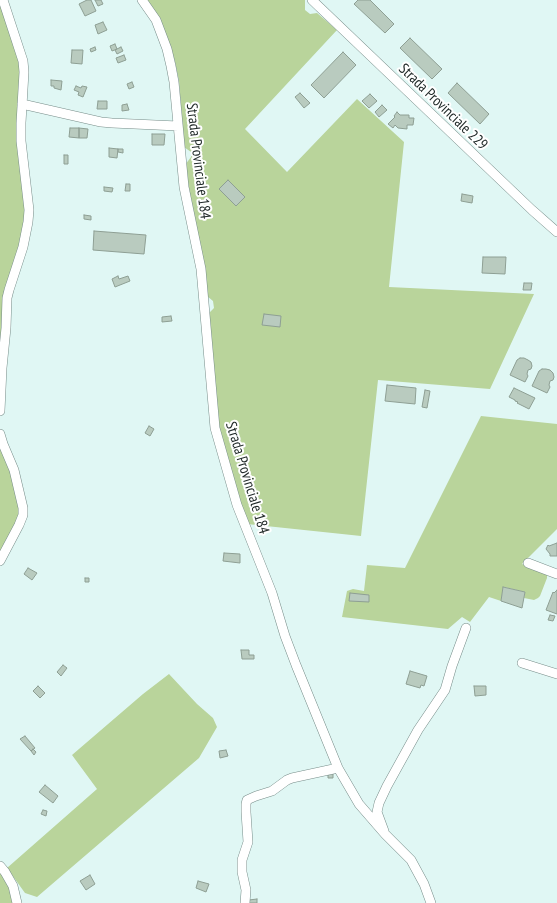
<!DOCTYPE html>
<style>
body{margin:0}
canvas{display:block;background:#e0f7f4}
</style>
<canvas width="557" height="903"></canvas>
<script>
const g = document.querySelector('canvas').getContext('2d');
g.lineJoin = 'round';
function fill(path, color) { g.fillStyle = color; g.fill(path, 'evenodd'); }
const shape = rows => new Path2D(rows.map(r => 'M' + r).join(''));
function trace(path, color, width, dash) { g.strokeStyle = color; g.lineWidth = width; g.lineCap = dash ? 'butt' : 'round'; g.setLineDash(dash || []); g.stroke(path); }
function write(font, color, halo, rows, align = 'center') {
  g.font = font + ' "PT Sans Narrow",sans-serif'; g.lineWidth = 4; g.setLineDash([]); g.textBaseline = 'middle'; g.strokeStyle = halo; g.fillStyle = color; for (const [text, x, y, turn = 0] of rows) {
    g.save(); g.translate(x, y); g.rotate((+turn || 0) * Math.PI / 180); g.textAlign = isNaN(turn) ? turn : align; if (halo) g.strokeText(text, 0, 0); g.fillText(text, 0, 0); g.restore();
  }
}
fill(shape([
 [0,0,21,66,26,212,0,360],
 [146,0,305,0,305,10,310,14,317,13,337,30,245,129,287,172,357,99,404,142,389,287,534,294,490,389,378,380,361,536,247,524,219,429,209,313,214,308,213,301,207,296,189,188,185,165,191,157,191,152,184,147,179,81,175,62,170,45],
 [481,416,557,424,557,529,522,564,547,574,547,578,540,596,538,598,534,600,524,598,525,592,504,587,501,601,489,597,470,622,462,617,448,629,342,617,347,591,353,589,364,591,367,565,405,568],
 [0,443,5,457,19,499,19,519,0,554],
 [169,674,197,704,213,718,217,727,199,758,37,897,25,893,7,868,97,789,72,755,143,694],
 [0,871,10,887,14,903,0,903]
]), '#b9d49b');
const building = shape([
 [87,0,91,0,96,11,85,16,79,4,87,0],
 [95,0,101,0,103,4,98,6,95,0],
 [358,0,370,0,394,24,385,33,354,4,358,0],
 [103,22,107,30,98,34,95,25,103,22],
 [410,38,442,69,432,79,400,48,410,38],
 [115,44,117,49,112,51,110,46,115,44],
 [95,47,96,50,91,52,90,49,95,47],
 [121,47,123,51,117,54,115,50,121,47],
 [72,50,83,50,82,64,71,63,72,50],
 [343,52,356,65,324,98,311,85,343,52],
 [124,55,126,60,118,63,116,58,124,55],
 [51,80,62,81,61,90,54,88,54,86,51,86,51,80],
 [132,82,134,87,129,89,127,84,132,82],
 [457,83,489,114,480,124,448,93,457,83],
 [76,86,81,88,82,86,87,87,83,97,78,95,79,92,74,90,76,86],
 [300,93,310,103,304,108,295,97,300,93],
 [370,94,377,101,369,108,362,101,370,94],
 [98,101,107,101,107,109,97,109,98,101],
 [127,104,129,110,122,111,122,105,127,104],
 [382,105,387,110,379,117,375,112,382,105],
 [397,112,400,115,409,115,409,118,414,118,413,125,407,125,407,129,398,128,395,125,393,128,388,124,395,117,394,116,397,112],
 [70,128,79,128,79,138,69,137,70,128],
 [79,128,88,129,87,138,79,138,79,128],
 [152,134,165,134,164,145,152,145,152,134],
 [109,148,118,149,117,158,109,157,109,148],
 [118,149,123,149,123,153,118,152,118,149],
 [64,155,68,155,68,164,64,164,64,155],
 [228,180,245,197,236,206,219,189,228,180],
 [126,184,130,184,130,191,125,191,126,184],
 [104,187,113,188,112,192,104,191,104,187],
 [462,194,473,196,472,203,461,201,462,194],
 [84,215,91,216,91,220,84,219,84,215],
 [94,231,146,235,144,254,93,250,94,231],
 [483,257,506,257,505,274,482,273,483,257],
 [118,276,119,279,128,276,130,281,115,287,112,279,118,276],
 [524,283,532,283,531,290,523,290,524,283],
 [264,314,281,316,280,327,262,325,264,314],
 [171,316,172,321,162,322,162,317,171,316],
 [520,358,524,358,528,360,531,362,532,366,531,369,528,370,527,374,528,376,525,382,510,375,517,360,520,358],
 [542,369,546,369,550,370,553,373,554,377,553,380,550,381,549,385,550,387,547,393,532,386,539,371,542,369],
 [387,385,416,388,415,404,385,401,387,385],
 [514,388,535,398,529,409,517,403,518,402,515,401,515,400,509,397,514,388],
 [425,390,430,391,427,408,422,407,425,390],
 [149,426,154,429,150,436,145,433,149,426],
 [557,543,557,556,550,556,550,554,546,549,548,545,549,546,557,543],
 [224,553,240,554,240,563,223,561,224,553],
 [28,568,37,573,32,580,24,574,28,568],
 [85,578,89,578,89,582,85,582,85,578],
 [503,587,525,592,522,608,501,601,503,587],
 [557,590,557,614,546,610,553,592,554,593,557,590],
 [350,593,369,595,369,602,349,601,350,593],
 [550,615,555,616,553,621,548,620,550,615],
 [241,650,249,650,249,655,254,655,254,659,242,659,241,650],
 [63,665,67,668,61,676,57,672,63,665],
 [410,671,427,676,424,686,421,685,420,688,406,684,410,671],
 [38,686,45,693,40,698,33,691,38,686],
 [474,686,486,686,486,695,475,696,474,686],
 [25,736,35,748,31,751,20,739,25,736],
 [33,749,36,752,34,755,31,751,33,749],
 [226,750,228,756,220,758,219,751,226,750],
 [333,773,333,778,328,778,328,774,333,773],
 [45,785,58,796,53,803,39,792,45,785],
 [43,810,47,811,46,816,41,814,43,810],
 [90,875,95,884,86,890,80,881,90,875],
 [198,881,209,884,206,892,196,888,198,881],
 [257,899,257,903,249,903,249,900,257,899]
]);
fill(building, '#b9cbbf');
trace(building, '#8e9f94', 1);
const minor = shape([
 [142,0,156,20,167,49,171,66,174,82,184,187,201,269,215,428,237,505,272,593,285,636,296,665,338,768,359,804,385,834,411,860,424,884,431,903],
 [312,0,532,210,557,232],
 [22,104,101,122,112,123,178,126],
 [0,411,2,368,6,328,7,298,9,290,23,247,28,222,29,210,21,141,21,123,24,72,23,61,3,0],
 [0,434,3,444,14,470,23,508,23,515,19,525,0,561],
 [528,563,557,574],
 [522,663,557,674],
 [384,831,377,812,379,803,387,786,418,730,445,690,452,666,466,628],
 [0,866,5,872,13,886,17,903],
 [245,903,246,890,242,872,242,860,248,842,246,812,246,804,247,800,256,796,272,791,287,780,292,778,338,768]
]);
trace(minor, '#778d89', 10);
trace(minor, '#fff', 9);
write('15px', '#222b2a', '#fff', [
 ["Strada Provinciale 229",443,107,44],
 ["Strada Provinciale 184",198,161,83],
 ["Strada Provinciale 184",247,478,73]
]);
</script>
